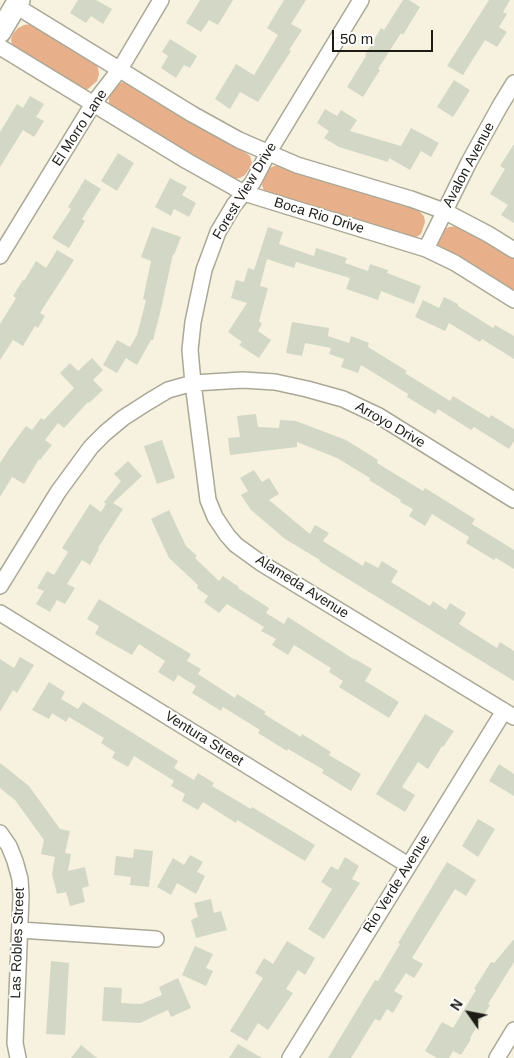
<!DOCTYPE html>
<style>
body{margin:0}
#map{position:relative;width:514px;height:1058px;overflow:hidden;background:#f6f2df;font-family:Helvetica,sans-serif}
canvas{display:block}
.north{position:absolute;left:444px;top:988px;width:50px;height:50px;-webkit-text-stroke:4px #fff;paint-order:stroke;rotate:303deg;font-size:14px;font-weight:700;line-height:20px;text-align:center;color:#1c1b14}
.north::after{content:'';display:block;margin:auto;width:18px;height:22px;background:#1c1b14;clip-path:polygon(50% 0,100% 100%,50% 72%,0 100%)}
.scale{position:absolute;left:332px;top:30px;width:101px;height:22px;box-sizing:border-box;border:2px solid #1c1b14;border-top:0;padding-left:6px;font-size:15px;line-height:18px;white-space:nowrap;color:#1c1b14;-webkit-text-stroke:4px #fff;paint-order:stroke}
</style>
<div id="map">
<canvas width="514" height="1058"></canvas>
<div class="north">N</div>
<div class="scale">50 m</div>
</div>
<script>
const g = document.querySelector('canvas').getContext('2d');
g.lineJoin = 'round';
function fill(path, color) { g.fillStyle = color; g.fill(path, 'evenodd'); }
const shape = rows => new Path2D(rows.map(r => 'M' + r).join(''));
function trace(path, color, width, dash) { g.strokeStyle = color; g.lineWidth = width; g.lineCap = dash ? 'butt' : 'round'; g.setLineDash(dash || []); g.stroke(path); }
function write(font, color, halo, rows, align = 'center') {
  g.font = font + ' Helvetica,sans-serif'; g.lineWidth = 4; g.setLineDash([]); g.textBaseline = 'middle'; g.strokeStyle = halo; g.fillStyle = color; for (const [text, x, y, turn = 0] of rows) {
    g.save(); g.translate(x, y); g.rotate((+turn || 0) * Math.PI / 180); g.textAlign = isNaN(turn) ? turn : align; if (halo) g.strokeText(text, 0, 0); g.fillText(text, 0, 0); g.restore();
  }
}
fill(shape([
 [31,24,39,28,94,62,98,68,99,74,97,81,88,89,83,90,16,51,12,45,11,39,13,34,18,28,24,25],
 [124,82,133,85,209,132,243,151,250,156,252,163,249,169,245,175,240,178,234,179,225,176,112,110,109,104,109,98,112,90,118,84],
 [274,166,285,166,418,210,424,216,425,222,421,234,412,240,271,196,264,191,262,185,265,176,270,168],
 [458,226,478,236,514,257,514,294,439,250,438,243,443,230,449,227]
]), '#e7b08a');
fill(shape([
 [78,0,96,0,112,9,103,24,91,16,86,23,70,13],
 [200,0,233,0,218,25,209,20,201,32,186,23],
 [284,0,306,0,291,24,302,30,289,50,291,51,258,102,240,92,230,109,215,99,236,64,254,75,278,35,267,28],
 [403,0,409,0,420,7,403,35,401,33,378,69,380,70,363,97,347,87,366,56,365,55,381,28,384,30],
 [489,0,510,0,503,12,507,14,499,27,507,32,497,47,485,40,463,75,447,66],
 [170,39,197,56,190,68,184,65,176,78,161,68,168,56,162,52],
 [454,80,470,90,453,117,437,107],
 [30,96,44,104,36,117,44,121,34,137,23,130,0,167,0,132,17,104,23,108],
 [325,109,337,116,341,110,357,120,350,131,401,146,411,128,439,143,431,157,421,151,410,170,389,158,388,162,339,147,324,138,329,131,317,123],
 [514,144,514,223,501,215,508,205,490,194,505,169,500,166],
 [118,153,134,163,117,191,101,181],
 [170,178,187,187,182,195,196,203,189,217,174,209,171,216,155,207],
 [85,179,101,189,82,219,85,221,69,248,52,238,71,209,68,207],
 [152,227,181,237,174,255,173,254,161,309,153,340,151,340,137,365,126,358,117,373,103,365,117,340,130,347,137,335,146,300,143,299,151,261,141,257],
 [268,227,283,232,279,244,314,256,316,248,347,258,345,263,368,271,370,264,388,270,387,273,421,286,414,304,381,291,378,300,346,289,350,278,296,262,294,268,267,259,260,286,268,288,259,321,262,324,258,331,271,340,259,358,239,345,242,342,228,332,247,303,231,298,236,280,244,282,248,268,254,270],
 [57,250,74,260,40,313,45,316,38,328,35,326,23,346,13,340,0,360,0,324,16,298,13,296,23,280,24,281,36,261,46,268],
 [444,297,458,304,458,306,493,328,495,325,514,336,514,359,482,339,480,342,449,323,445,331,415,317,423,300,439,308],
 [292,322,329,328,328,336,349,343,351,336,369,343,368,347,407,371,405,373,450,401,453,396,489,418,491,415,514,429,514,441,509,449,474,427,471,430,438,409,435,414,407,397,408,394,361,365,358,373,341,367,344,359,329,354,331,348,305,343,302,356,286,353],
 [92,358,103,370,93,380,103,390,89,403,88,402,64,428,58,423,45,440,52,445,40,460,39,459,24,484,12,477,0,497,0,463,9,449,26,426,32,430,41,418,44,420,74,388,60,373,70,363,78,371],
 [256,414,258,427,279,428,280,420,296,421,346,440,378,460,377,463,423,491,425,488,475,519,472,524,514,550,514,569,496,558,494,560,466,543,469,537,432,514,425,526,409,516,413,509,400,502,401,500,369,480,370,478,337,458,297,442,297,447,230,455,228,438,240,437,237,416],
 [162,440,175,478,157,484,144,446],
 [128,461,142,476,113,503,123,509,98,548,99,549,90,565,82,560,67,584,75,588,65,604,57,600,50,612,36,604,44,591,37,588,47,571,54,575,68,552,62,548,90,504,101,512,106,504,104,502,121,481,114,474],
 [254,470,262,482,269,478,279,494,269,500,310,534,315,525,329,533,323,541,363,566,365,561,378,568,382,561,398,571,391,582,430,606,433,601,446,610,450,603,466,613,459,624,497,648,500,642,514,651,514,681,348,579,319,561,320,560,285,539,251,510,241,495,248,491,240,478],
 [169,510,186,546,197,556,195,558,219,581,223,576,239,587,238,588,269,608,266,613,284,624,288,617,355,660,355,659,372,669,365,681,399,702,389,718,339,687,343,681,329,672,331,668,294,645,288,655,272,645,276,639,261,631,264,627,227,604,219,613,204,602,208,596,197,588,198,585,169,558,151,519],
 [99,599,191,654,187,661,201,669,198,674,235,698,237,694,266,712,264,714,301,737,302,734,331,752,329,755,361,774,351,791,322,773,324,770,288,749,287,751,258,733,260,730,223,707,221,711,192,693,196,686,178,675,174,682,158,672,165,661,139,644,132,655,95,634,99,626,87,619],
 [20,657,34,665,17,693,13,690,0,712,0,659,14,668],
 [49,682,65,692,61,699,78,709,83,702,178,761,174,768,194,780,198,773,214,783,212,786,251,809,252,807,315,845,305,861,237,820,236,823,203,802,198,810,182,801,185,794,171,786,174,781,134,756,128,767,112,758,115,752,101,743,104,738,69,717,66,722,52,713,49,719,32,710],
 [425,714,454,731,443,747,442,746,428,769,418,762,402,787,415,795,405,812,376,794],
 [0,763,29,786,60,829,70,831,65,853,71,854,68,871,85,867,89,886,82,888,85,902,70,906,66,892,57,894,52,874,55,857,41,854,44,840,15,800,0,788],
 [499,764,514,774,514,796,489,781],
 [478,819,495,829,478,857,462,846],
 [134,849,153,851,149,887,130,885,131,877,114,875,116,856,133,858],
 [190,855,203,862,197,872,205,876,196,894,177,883,171,895,157,887,173,858,184,865],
 [345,857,359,866,352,879,360,883,324,939,308,929,332,889,321,882,331,866,338,870],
 [447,862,476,880,466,896,455,889,412,958,423,964,414,978,406,973,394,991,403,996,393,1013,387,1009,380,1021,375,1019,351,1058,328,1058,375,980,378,981,400,944,398,943],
 [211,899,214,913,221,911,227,930,196,938,191,920,198,917,194,903],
 [514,939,514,962,488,1004,490,1005,470,1038,471,1039,461,1055,453,1051,449,1058,437,1058,425,1051,442,1022,453,1028,476,990,474,989,491,962,494,963],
 [287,941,315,958,305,975,298,970,286,989,293,993,268,1030,258,1023,247,1041,230,1031,263,978,255,973,264,958,273,964],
 [195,946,213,954,206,968,213,971,206,986,182,975],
 [51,961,69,963,65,1035,46,1034],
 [178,978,191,1008,171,1017,168,1010,140,1023,102,1021,104,987,122,988,121,1003,141,1004,162,995,159,987],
 [238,1044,262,1058,229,1058],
 [81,1045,97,1058,71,1058]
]), '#d3d8c6');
const street = shape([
 [16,6,192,114,239,140,297,165,411,199,444,211,488,234,514,250],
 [0,47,187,161,244,193,426,249,455,263,514,300],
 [426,249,469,162,500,106,514,83],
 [0,256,93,104,120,69,161,0],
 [514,500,379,416,343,399,307,389,275,382,243,380,193,383,208,500,215,517,227,535,236,545,261,563,514,717],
 [0,586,58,492,91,447,105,433,123,418,148,402,168,390,193,383,190,350,193,322,204,270,218,232,234,205,253,182,268,153,361,0],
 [0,613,408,865],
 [0,833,9,846,15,861,20,879,21,896,15,1043,18,1058],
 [20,930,156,939],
 [290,1058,504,711],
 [497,1058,514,1030]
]);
const secondary = shape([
 [0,32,19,0]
]);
trace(street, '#aba896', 18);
trace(secondary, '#aba896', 24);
trace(street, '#fff', 15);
trace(secondary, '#fff', 21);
write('14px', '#1c1b14', '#fff', [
 ["El Morro Lane",80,128,-57],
 ["Avalon Avenue",469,165,-62],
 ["Forest View Drive",245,191,-59],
 ["Boca Rio Drive",319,216,17],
 ["Arroyo Drive",390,425,30],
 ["Alameda Avenue",302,587,32],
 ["Ventura Street",204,739,32],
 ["Rio Verde Avenue",397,884,-58],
 ["Las Robles Street",18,943,-88]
]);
</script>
